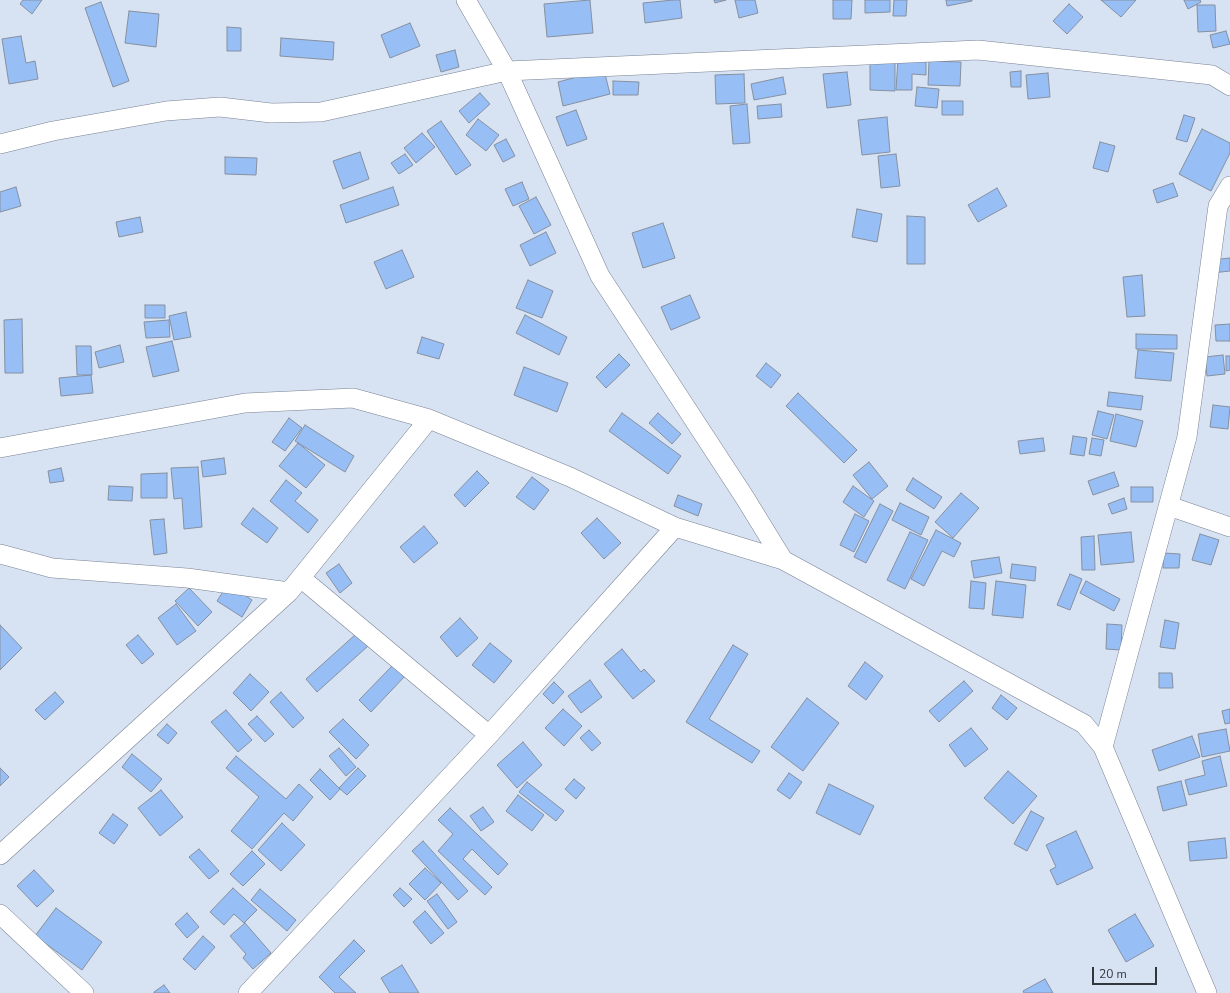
<!DOCTYPE html>
<style>
body{margin:0}
#map{position:relative;width:1230px;height:993px;overflow:hidden;background:#d7e2f3;font-family:"Nunito Sans",sans-serif}
canvas{display:block}
.scale{position:absolute;left:1092px;top:967px;width:65px;height:18px;box-sizing:border-box;border:2px solid #32373e;border-top:0;padding-left:5px;font-size:12px;line-height:14px;white-space:nowrap;color:#32373e;-webkit-text-stroke:3px #d7e2f3;paint-order:stroke}
</style>
<div id="map">
<canvas width="1230" height="993"></canvas>
<div class="scale">20 m</div>
</div>
<script>
const g = document.querySelector('canvas').getContext('2d');
g.lineJoin = 'round';
function fill(path, color) { g.fillStyle = color; g.fill(path, 'evenodd'); }
const shape = rows => new Path2D(rows.map(r => 'M' + r).join(''));
function trace(path, color, width, dash) { g.strokeStyle = color; g.lineWidth = width; g.lineCap = dash ? 'butt' : 'round'; g.setLineDash(dash || []); g.stroke(path); }
const building = shape([
 [23,0,42,0,32,14,20,4,23,0],
 [590,0,593,33,547,37,544,4,590,0],
 [673,0,680,0,682,18,645,23,643,3,673,0],
 [714,0,726,0,715,3,714,0],
 [735,0,755,0,758,13,739,18,735,0],
 [833,0,852,0,851,19,833,19,833,0],
 [865,0,890,0,890,12,865,13,865,0],
 [894,0,907,0,906,16,893,16,894,0],
 [946,0,972,0,972,1,947,6,946,0],
 [1101,0,1136,0,1121,17,1101,0],
 [1184,0,1200,0,1201,2,1188,9,1184,0],
 [101,2,129,81,113,87,85,8,101,2],
 [1069,4,1083,17,1067,34,1053,21,1069,4],
 [1197,5,1215,5,1216,31,1198,32,1197,5],
 [129,11,159,14,156,47,125,43,129,11],
 [410,23,420,46,390,58,381,35,410,23],
 [227,27,241,28,241,51,227,51,227,27],
 [1226,31,1230,44,1213,48,1210,35,1226,31],
 [21,36,26,63,35,61,38,79,9,84,2,39,21,36],
 [281,38,334,42,333,60,280,56,281,38],
 [455,50,459,67,441,72,436,55,455,50],
 [870,57,895,58,895,91,870,90,870,57],
 [898,58,926,59,926,75,912,74,912,90,896,90,898,58],
 [929,61,961,62,960,86,928,85,929,61],
 [604,70,610,94,563,106,558,82,604,70],
 [1021,71,1021,87,1011,87,1010,72,1021,71],
 [847,72,851,105,827,108,823,74,847,72],
 [1048,73,1050,97,1028,99,1026,75,1048,73],
 [744,74,745,103,716,104,715,75,744,74],
 [783,77,786,94,754,100,751,84,783,77],
 [613,81,639,82,638,95,613,95,613,81],
 [917,87,939,89,937,108,915,106,917,87],
 [480,93,490,104,469,123,459,111,480,93],
 [942,101,963,101,963,115,942,115,942,101],
 [747,104,750,143,733,144,730,106,747,104],
 [781,104,782,117,758,119,757,106,781,104],
 [576,110,587,139,567,146,556,117,576,110],
 [1184,115,1195,118,1187,142,1176,139,1184,115],
 [887,117,890,152,862,155,858,120,887,117],
 [478,119,499,135,486,151,466,135,478,119],
 [441,121,471,165,456,175,427,131,441,121],
 [1202,129,1230,143,1230,153,1211,191,1179,174,1202,129],
 [422,133,435,147,416,163,404,148,422,133],
 [506,139,515,156,503,162,494,145,506,139],
 [1100,142,1115,146,1108,172,1093,168,1100,142],
 [360,152,369,179,343,189,333,161,360,152],
 [405,154,413,165,399,174,391,163,405,154],
 [896,154,900,186,881,188,878,156,896,154],
 [225,157,257,158,256,175,225,174,225,157],
 [522,182,529,199,513,206,505,189,522,182],
 [1173,183,1178,196,1157,203,1153,190,1173,183],
 [16,187,21,206,0,212,0,192,16,187],
 [393,187,399,205,346,223,340,205,393,187],
 [997,188,1007,206,978,222,968,205,997,188],
 [536,197,551,225,534,234,519,206,536,197],
 [857,209,882,214,877,242,852,237,857,209],
 [907,216,925,217,925,264,907,264,907,216],
 [140,217,143,232,119,237,116,222,140,217],
 [663,223,675,258,643,268,632,233,663,223],
 [546,232,556,253,530,266,520,245,546,232],
 [402,250,414,277,386,289,374,262,402,250],
 [1230,258,1230,271,1212,273,1211,260,1230,258],
 [1142,275,1145,316,1127,317,1123,277,1142,275],
 [528,280,553,291,542,318,516,308,528,280],
 [690,295,700,318,671,330,661,307,690,295],
 [145,305,165,305,165,318,145,318,145,305],
 [186,312,191,337,174,340,169,316,186,312],
 [525,315,567,337,559,355,516,333,525,315],
 [22,319,23,373,5,373,4,320,22,319],
 [169,320,170,337,146,338,144,322,169,320],
 [1230,324,1230,341,1216,341,1215,325,1230,324],
 [1136,334,1177,335,1177,349,1136,349,1136,334],
 [422,337,444,344,439,359,417,353,422,337],
 [172,341,179,371,153,377,146,347,172,341],
 [120,345,124,362,99,368,95,352,120,345],
 [76,346,91,346,92,375,77,375,76,346],
 [1138,350,1174,353,1171,381,1135,378,1138,350],
 [619,354,630,365,606,388,596,377,619,354],
 [1223,355,1225,374,1207,376,1205,357,1223,355],
 [1226,356,1230,356,1230,370,1226,371,1226,356],
 [766,363,781,375,771,388,756,376,766,363],
 [524,367,568,383,557,412,514,395,524,367],
 [91,375,93,393,61,396,59,378,91,375],
 [1109,392,1143,396,1141,410,1107,406,1109,392],
 [798,393,857,450,844,463,786,406,798,393],
 [1213,405,1230,407,1228,429,1210,427,1213,405],
 [1098,411,1114,415,1107,439,1092,435,1098,411],
 [622,413,681,456,668,474,609,431,622,413],
 [658,413,681,434,672,444,649,423,658,413],
 [1116,414,1143,421,1136,447,1110,441,1116,414],
 [289,418,302,428,285,451,272,442,289,418],
 [305,425,354,456,345,472,295,441,305,425],
 [1073,436,1087,438,1084,456,1070,454,1073,436],
 [1043,438,1045,451,1020,454,1018,441,1043,438],
 [1092,438,1104,440,1101,456,1089,454,1092,438],
 [298,443,325,465,306,488,279,466,298,443],
 [224,458,226,474,203,477,201,461,224,458],
 [869,462,888,486,872,499,853,475,869,462],
 [198,467,202,527,184,529,182,498,174,499,171,468,198,467],
 [61,468,64,481,50,483,48,471,61,468],
 [477,471,489,483,465,507,454,495,477,471],
 [1114,472,1119,486,1093,495,1088,481,1114,472],
 [167,473,167,498,141,498,141,474,167,473],
 [532,477,549,490,534,510,516,497,532,477],
 [913,478,942,497,934,509,906,490,913,478],
 [286,480,302,493,295,501,318,520,308,533,270,501,286,480],
 [109,486,133,487,132,501,108,500,109,486],
 [853,486,874,501,864,517,843,502,853,486],
 [1131,487,1153,487,1153,502,1131,502,1131,487],
 [961,493,979,508,953,538,935,522,961,493],
 [678,495,702,504,698,516,674,506,678,495],
 [1124,498,1127,509,1112,514,1108,504,1124,498],
 [900,503,929,517,921,535,892,520,900,503],
 [880,504,893,511,866,563,854,557,880,504],
 [253,508,278,528,267,543,241,524,253,508],
 [855,514,869,521,854,552,840,545,855,514],
 [597,518,621,543,604,559,581,533,597,518],
 [164,519,167,553,154,555,150,520,164,519],
 [424,526,438,543,414,563,400,547,424,526],
 [936,530,961,543,954,557,942,551,924,586,911,579,936,530],
 [910,532,928,540,905,589,887,580,910,532],
 [1131,532,1134,562,1101,565,1098,535,1131,532],
 [1200,534,1219,540,1211,565,1192,560,1200,534],
 [1094,536,1095,570,1082,570,1081,537,1094,536],
 [1164,553,1180,554,1179,568,1163,568,1164,553],
 [999,557,1002,573,974,578,971,561,999,557],
 [339,564,352,583,340,593,326,573,339,564],
 [1012,564,1036,567,1035,581,1010,578,1012,564],
 [1070,574,1082,579,1070,610,1057,605,1070,574],
 [971,581,986,583,984,609,969,608,971,581],
 [996,581,1026,585,1023,618,992,615,996,581],
 [1086,581,1120,599,1114,611,1080,593,1086,581],
 [228,584,252,600,242,617,217,601,228,584],
 [189,588,212,612,198,626,175,601,189,588],
 [176,604,196,631,177,645,158,618,176,604],
 [460,618,478,638,457,657,440,637,460,618],
 [1165,620,1179,623,1175,649,1160,647,1165,620],
 [1107,624,1122,625,1121,650,1106,649,1107,624],
 [0,625,22,648,0,670,0,625],
 [356,634,368,646,317,692,306,679,356,634],
 [138,635,154,654,142,664,126,645,138,635],
 [490,643,512,661,494,683,472,665,490,643],
 [733,645,748,654,709,719,760,751,752,763,686,722,733,645],
 [622,649,641,672,644,669,655,681,633,699,604,664,622,649],
 [865,662,883,676,866,700,848,686,865,662],
 [393,665,405,676,371,712,359,700,393,665],
 [1159,673,1172,673,1173,688,1159,688,1159,673],
 [250,674,269,692,251,711,233,693,250,674],
 [590,680,602,697,581,713,568,696,590,680],
 [964,681,973,691,939,722,929,711,964,681],
 [554,682,564,692,553,704,543,694,554,682],
 [55,692,64,702,45,720,35,710,55,692],
 [281,692,304,718,293,728,270,702,281,692],
 [1001,695,1017,708,1007,720,992,708,1001,695],
 [807,698,839,723,803,771,771,747,807,698],
 [563,709,582,726,564,746,545,728,563,709],
 [1230,709,1230,723,1225,724,1222,711,1230,709],
 [226,710,252,740,238,752,211,722,226,710],
 [257,716,274,734,265,742,248,724,257,716],
 [343,719,369,745,356,759,329,732,343,719],
 [167,724,177,733,168,744,157,735,167,724],
 [971,728,988,749,965,767,949,745,971,728],
 [1226,729,1230,751,1202,757,1198,734,1226,729],
 [589,730,601,743,592,751,580,738,589,730],
 [1192,736,1200,757,1159,771,1152,750,1192,736],
 [523,742,542,765,517,788,497,765,523,742],
 [339,748,356,767,346,776,329,756,339,748],
 [132,754,162,779,151,792,122,767,132,754],
 [236,756,286,799,299,784,313,797,293,821,284,813,252,849,231,831,259,797,226,768,236,756],
 [1220,756,1227,786,1189,795,1185,780,1205,775,1202,761,1220,756],
 [0,768,9,777,0,786,0,768],
 [358,768,366,776,347,795,339,788,358,768],
 [320,769,340,789,330,800,310,780,320,769],
 [1008,771,1037,796,1013,824,984,798,1008,771],
 [789,773,802,782,790,799,777,790,789,773],
 [574,779,585,788,576,799,565,789,574,779],
 [1181,781,1187,805,1163,811,1157,787,1181,781],
 [527,782,564,811,556,821,519,792,527,782],
 [829,784,874,806,860,835,816,813,829,784],
 [161,790,183,817,160,836,138,808,161,790],
 [518,795,544,815,532,831,506,811,518,795],
 [483,807,494,822,481,831,470,816,483,807],
 [450,808,508,864,498,875,472,849,463,859,492,887,485,895,438,851,453,834,438,820,450,808],
 [1031,811,1044,818,1027,851,1014,844,1031,811],
 [113,814,128,825,114,844,99,833,113,814],
 [282,823,305,845,281,871,258,850,282,823],
 [1076,831,1093,868,1057,885,1050,870,1056,867,1046,845,1076,831],
 [1225,838,1227,858,1190,861,1188,842,1225,838],
 [423,841,468,891,458,900,412,851,423,841],
 [199,849,219,871,209,879,189,857,199,849],
 [252,851,265,864,243,886,230,874,252,851],
 [425,868,441,883,425,900,409,884,425,868],
 [34,870,54,891,37,907,17,886,34,870],
 [233,888,257,910,244,923,234,914,224,925,210,912,233,888],
 [400,888,412,899,404,907,393,895,400,888],
 [260,889,296,920,287,931,251,900,260,889],
 [437,894,457,922,448,929,427,901,437,894],
 [56,908,102,942,82,970,35,936,56,908],
 [425,911,444,933,431,944,413,922,425,911],
 [187,913,199,927,187,938,175,924,187,913],
 [1135,914,1154,946,1126,962,1108,930,1135,914],
 [245,923,271,953,253,969,243,958,246,954,230,936,245,923],
 [203,936,215,947,195,970,183,959,203,936],
 [354,940,365,951,339,977,356,993,335,993,319,977,354,940],
 [402,965,419,993,390,993,381,978,402,965],
 [1045,979,1053,993,1024,993,1023,991,1045,979],
 [164,985,170,993,154,993,154,992,164,985]
]);
fill(building, '#98bef6');
trace(building, '#85909f', 1);
const street = shape([
 [466,0,507,71,600,276,745,498,783,560,1084,724,1103,747,1207,993],
 [0,144,53,131,166,111,220,107,271,113,321,112,507,71,978,50,1212,75,1230,86],
 [0,448,245,403,353,398,429,419,570,477,675,527,783,560],
 [1169,506,1230,527],
 [0,554,52,568,187,578,289,592],
 [301,578,489,735],
 [1103,747,1187,437,1218,206,1230,186],
 [0,855,289,592,429,419],
 [0,914,84,993],
 [248,993,489,735,675,527]
]);
trace(street, '#788292', 20);
trace(street, '#fff', 19);
</script>
